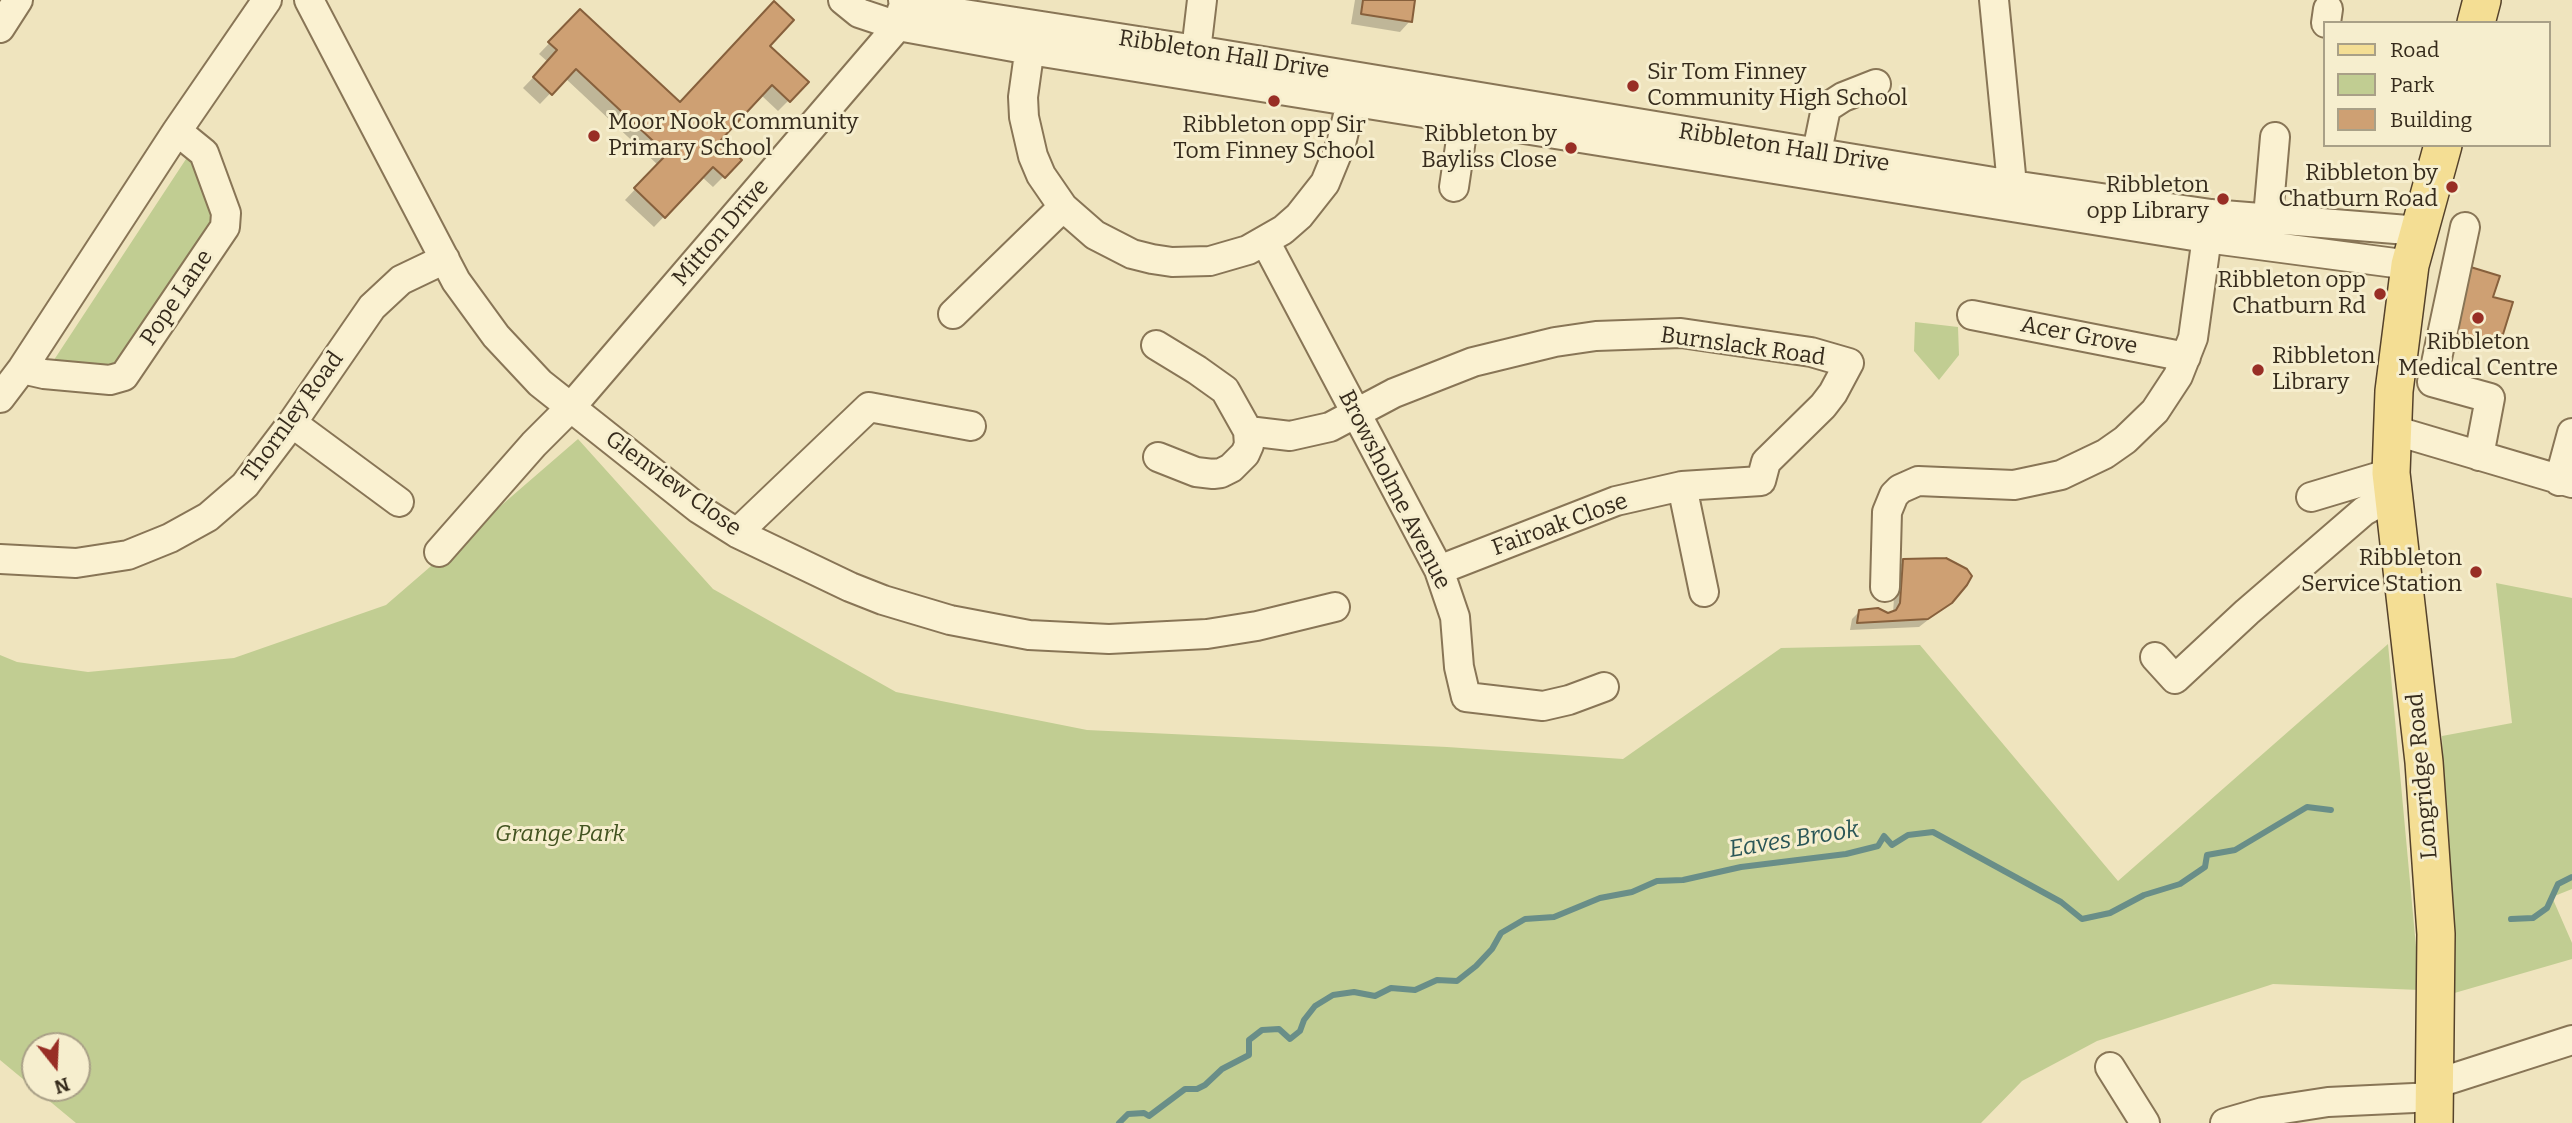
<!DOCTYPE html>
<style>
body{margin:0}
#map{position:relative;width:2572px;height:1123px;overflow:hidden;background:#efe4be;font-family:Bitter,serif}
canvas{display:block}
.legend{position:absolute;left:2323px;top:21px;width:228px;height:126px;box-sizing:border-box;background:#f6eece;border:2px solid #a9a087;margin:0;padding:9px 12px;list-style:none;font-size:21px;color:#362b1c}
.legend li{display:flex;align-items:center;gap:14px;height:35px}
.legend b{width:35px;border:2px solid #a9a087}
.north{position:absolute;left:21px;top:1032px;width:70px;height:70px;box-sizing:border-box;background:#f6eece;border:2px solid #a9a087;border-radius:50%;rotate:162deg;font-size:19px;font-weight:700;line-height:28px;text-align:center;color:#362b1c}
.north::after{content:'';display:block;margin:auto;width:24px;height:32px;background:#982e25;clip-path:polygon(50% 0,100% 100%,50% 72%,0 100%)}
</style>
<div id="map">
<canvas width="2572" height="1123"></canvas>
<ul class="legend">
<li><b style="height:9px;background:#f4de94"></b>Road</li>
<li><b style="height:19px;background:#c1cd92"></b>Park</li>
<li><b style="height:19px;background:#cea073"></b>Building</li>
</ul>
<div class="north">N</div>
</div>
<script>
const g = document.querySelector('canvas').getContext('2d');
g.lineJoin = 'round';
function fill(path, color) { g.fillStyle = color; g.fill(path, 'evenodd'); }
const shape = rows => new Path2D(rows.map(r => 'M' + r).join(''));
function trace(path, color, width, dash) { g.strokeStyle = color; g.lineWidth = width; g.lineCap = dash ? 'butt' : 'round'; g.setLineDash(dash || []); g.stroke(path); }
function write(font, color, halo, rows, align = 'center') {
  g.font = font + ' Bitter,serif'; g.lineWidth = 6; g.setLineDash([]); g.textBaseline = 'middle'; g.strokeStyle = halo; g.fillStyle = color; for (const [text, x, y, turn = 0] of rows) {
    g.save(); g.translate(x, y); g.rotate((+turn || 0) * Math.PI / 180); g.textAlign = isNaN(turn) ? turn : align; if (halo) g.strokeText(text, 0, 0); g.fillText(text, 0, 0); g.restore();
  }
}
fill(shape([
 [194,155,220,212,116,366,50,366,188,156],
 [1915,322,1958,327,1959,355,1939,380,1914,351],
 [578,439,713,589,896,692,1087,730,1447,747,1623,759,1781,648,1920,645,2118,881,2388,644,2420,990,2273,984,2097,1041,2022,1081,1981,1123,76,1123,0,1060,0,655,17,662,88,672,234,658,386,605],
 [35,1046,77,1046,77,1088,35,1088],
 [2496,583,2572,598,2572,889,2552,897,2572,943,2572,959,2451,994,2442,736,2512,723]
]), '#c1cd92');
fill(shape([
 [1355,0,1414,0,1410,21,1400,32,1351,24],
 [580,11,679,104,768,46,807,82,778,111,761,95,718,140,740,160,713,187,702,177,654,227,625,200,658,165,565,78,540,104,523,88,548,62,539,54],
 [2491,298,2499,343,2491,351,2475,346,2469,352,2436,342],
 [1904,561,1951,602,1919,627,1850,630,1852,619,1860,611,1888,615,1893,613,1896,569]
]), '#0003');
trace(shape([
 [2511,919,2533,918,2547,908,2558,884,2572,877],
 [1119,1123,1128,1114,1144,1113,1149,1116,1185,1089,1197,1089,1205,1085,1222,1069,1249,1055,1249,1040,1262,1030,1279,1029,1290,1039,1300,1031,1304,1020,1315,1006,1333,995,1354,992,1375,996,1391,988,1415,990,1437,980,1457,981,1476,966,1492,949,1501,933,1525,919,1554,917,1600,898,1632,892,1657,881,1683,880,1741,867,1846,854,1878,846,1884,836,1892,845,1908,835,1933,832,2061,902,2082,919,2110,913,2144,895,2180,884,2205,867,2207,855,2235,850,2307,807,2331,810]
]), '#698e88', 6);
const building = shape([
 [1363,0,1415,0,1412,22,1361,14,1363,0],
 [774,1,794,20,770,46,809,82,790,102,772,85,721,140,742,160,725,178,713,167,665,218,634,188,667,154,576,69,552,95,533,77,557,50,548,42,580,9,680,102,774,1],
 [2464,265,2500,276,2493,297,2513,302,2500,344,2480,338,2478,345,2443,335,2464,265],
 [1946,558,1967,569,1972,576,1967,585,1952,603,1928,619,1857,623,1859,610,1878,608,1888,613,1896,610,1900,603,1903,559,1946,558]
]);
fill(building, '#cea073');
trace(building, '#87603c', 2);
const minor = shape([
 [309,0,456,281,496,336,540,383,699,509,737,533,850,587,883,600,950,620,1029,635,1109,639,1207,634,1257,626,1335,607],
 [843,0,859,13,898,26,1030,50,2206,238,2410,265],
 [903,0,925,8,1196,50,2012,185,2211,214,2420,231],
 [1994,0,2012,185,2009,203],
 [2326,23,2328,9],
 [0,28,18,0],
 [1032,32,1023,97,1024,117,1033,156,1041,175,1063,207,1095,235,1132,254,1152,259,1172,262,1210,261,1248,250,1283,230,1299,216,1325,183,1341,144,1355,86],
 [1194,68,1202,0],
 [1820,154,1819,142,1826,108,1843,97,1876,84],
 [1454,187,1464,119],
 [2268,217,2275,137],
 [2465,227,2432,382,2490,398,2479,456],
 [1265,241,1439,570,1455,617,1459,667,1466,697,1543,706,1569,700,1604,687],
 [953,314,1063,207],
 [1972,315,2186,357],
 [1156,345,1197,370,1225,390,1248,431],
 [22,369,44,374,110,380,124,376,225,227,226,213,204,153,177,131],
 [0,398,22,369,177,131,267,0],
 [292,423,399,502],
 [2393,430,2572,483],
 [1158,457,1196,472,1213,474,1221,473,1231,468,1245,454,1249,445,1248,431,1290,436,1330,427,1394,393,1473,362,1555,342,1596,336,1681,333,1811,352,1849,363,1833,393,1823,406,1766,462,1761,481,1682,486],
 [2559,481,2572,433],
 [2311,497,2391,473],
 [737,533,869,407,971,426],
 [439,552,534,444,571,407,898,26,902,10],
 [0,559,76,563,128,555,170,538,208,517,245,485,292,423,372,307,401,280,445,259],
 [1439,570,1616,501,1682,486,1704,592],
 [1885,587,1887,512,1894,495,1900,489,1918,481,2014,485,2061,475,2105,454,2125,440,2155,411,2178,376,2193,338,2209,222],
 [2155,657,2175,679,2247,612,2364,511,2395,494],
 [2110,1067,2145,1123],
 [2435,1084,2572,1040],
 [2225,1123,2263,1112,2328,1102,2435,1097]
]);
const major = shape([
 [2476,23,2482,0],
 [2434,1123,2436,934,2424,762,2391,473,2394,391,2410,265,2443,145]
]);
trace(minor, '#887556', 32);
trace(major, '#55422b', 40);
trace(minor, '#faf1d1', 28);
trace(major, '#f4de94', 37);
for (const [x, y, r, color] of [
 [1633,86,7,"#982e25"],
 [1274,101,7,"#982e25"],
 [594,136,7,"#982e25"],
 [1571,148,7,"#982e25"],
 [2452,187,7,"#982e25"],
 [2223,199,7,"#982e25"],
 [2380,294,7,"#982e25"],
 [2478,318,7,"#982e25"],
 [2258,370,7,"#982e25"],
 [2476,572,7,"#982e25"]
]) { const dot = new Path2D(); dot.arc(x, y, r, 0, 2 * Math.PI); g.fillStyle = color; g.fill(dot); trace(dot, '#f6eece', 2.5); }
write('23px', '#362b1c', '#f6eece', [
 ["Ribbleton Hall Drive",1224,55,9],
 ["Ribbleton Hall Drive",1784,148,9],
 ["Mitton Drive",721,233,-49],
 ["Pope Lane",177,298,-56],
 ["Acer Grove",2079,336,11],
 ["Burnslack Road",1743,347,8],
 ["Thornley Road",293,417,-54],
 ["Glenview Close",673,484,36],
 ["Browsholme Avenue",1394,490,63],
 ["Fairoak Close",1560,525,-20],
 ["Longridge Road",2423,776,-95]
]);
write('23px', '#362b1c', '#f6eece', [
 ["Sir Tom Finney",1647,73,"left"],
 ["Community High School",1647,99,"left"],
 ["Moor Nook Community",608,123,"left"],
 ["Primary School",608,149,"left"],
 ["Ribbleton opp Sir",1274,126,"center"],
 ["Tom Finney School",1274,152,"center"],
 ["Ribbleton by",1557,135],
 ["Bayliss Close",1557,161],
 ["Ribbleton by",2438,174],
 ["Chatburn Road",2438,200],
 ["Ribbleton",2209,186],
 ["opp Library",2209,212],
 ["Ribbleton opp",2366,281],
 ["Chatburn Rd",2366,307],
 ["Ribbleton",2478,343,"center"],
 ["Medical Centre",2478,369,"center"],
 ["Ribbleton",2272,357,"left"],
 ["Library",2272,383,"left"],
 ["Ribbleton",2462,559],
 ["Service Station",2462,585]
], 'right');
write('italic 23px', '#435421', '#f6eece', [
 ["Grange Park",560,835]
]);
write('italic 24px', '#2a5657', '#f6eece', [
 ["Eaves Brook",1794,840,-9]
]);
</script>
